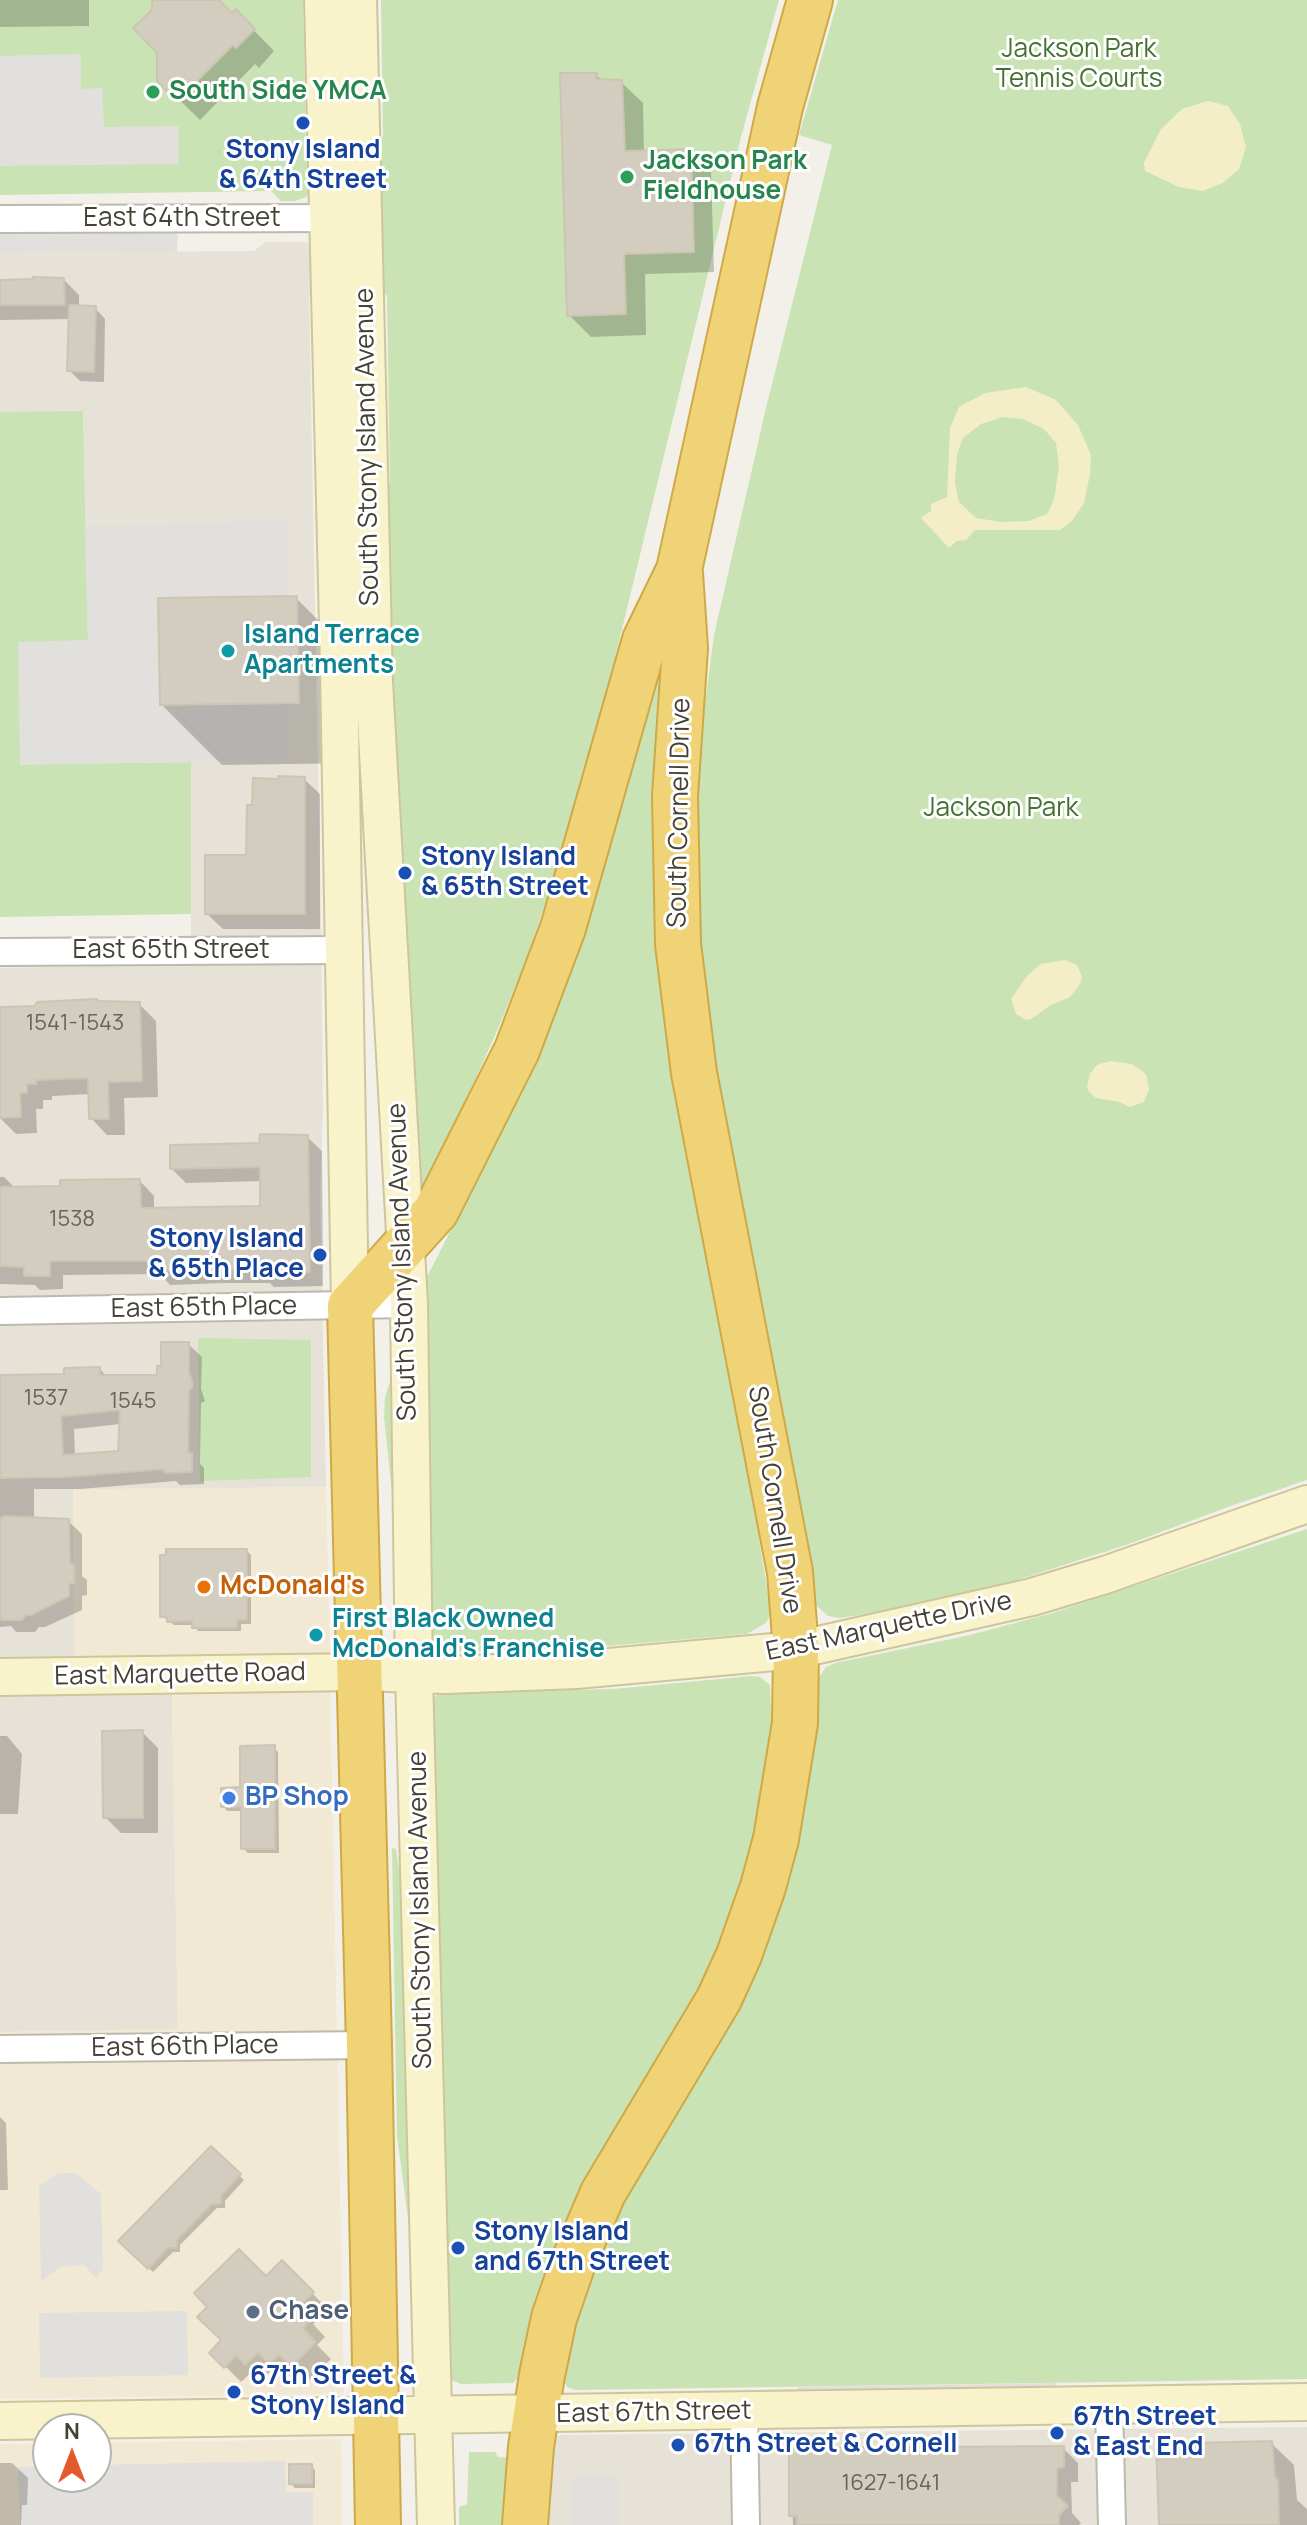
<!DOCTYPE html>
<style>
body{margin:0}
#map{position:relative;width:1307px;height:2525px;overflow:hidden;background:#f2f0e8;font-family:Manrope,sans-serif}
canvas{display:block}
.north{position:absolute;left:32px;top:2413px;width:80px;height:80px;box-sizing:border-box;background:#fff;border:2px solid #b5b3af;border-radius:50%;rotate:0deg;font-size:22px;font-weight:700;line-height:32px;text-align:center;color:#454137}
.north::after{content:'';display:block;margin:auto;width:28px;height:36px;background:#e55a2d;clip-path:polygon(50% 0,100% 100%,50% 72%,0 100%)}
</style>
<div id="map">
<canvas width="1307" height="2525"></canvas>
<div class="north">N</div>
</div>
<script>
const g = document.querySelector('canvas').getContext('2d');
g.lineJoin = 'round';
function fill(path, color) { g.fillStyle = color; g.fill(path, 'evenodd'); }
const shape = rows => new Path2D(rows.map(r => 'M' + r).join(''));
function trace(path, color, width, dash) { g.strokeStyle = color; g.lineWidth = width; g.lineCap = dash ? 'butt' : 'round'; g.setLineDash(dash || []); g.stroke(path); }
function write(font, color, halo, rows, align = 'center') {
  g.font = font + ' Manrope,sans-serif'; g.lineWidth = 6; g.setLineDash([]); g.textBaseline = 'middle'; g.strokeStyle = halo; g.fillStyle = color; for (const [text, x, y, turn = 0] of rows) {
    g.save(); g.translate(x, y); g.rotate((+turn || 0) * Math.PI / 180); g.textAlign = isNaN(turn) ? turn : align; if (halo) g.strokeText(text, 0, 0); g.fillText(text, 0, 0); g.restore();
  }
}
fill(shape([
 [266,242,305,242,312,247,316,286,309,296,321,919,323,1110,320,1190,326,1487,73,1490,75,1694,172,1693,178,2030,0,2032,0,968,191,964,191,762,88,640,83,412,0,412,0,253,254,251],
 [1307,2427,1307,2525,545,2525,553,2439,560,2435]
]), '#e6e2d7');
fill(shape([
 [326,1487,330,1655,74,1659,73,1489],
 [330,1689,344,2394,0,2399,0,2032,178,2029,172,1693],
 [341,2439,342,2525,0,2525,0,2444,48,2444,48,2477,96,2477,96,2443]
]), '#f2e9d5');
fill(shape([
 [0,0,303,0,306,138,314,147,312,190,306,197,295,201,281,201,271,191,0,195],
 [381,0,779,0,741,137,595,741,572,825,526,960,497,1031,423,1194,420,1192,379,505,390,483,387,296,376,285,374,147,383,136],
 [838,0,1307,0,1307,1480,1225,1508,1129,1544,1011,1582,890,1610,840,1618,828,1616,818,1607,813,1598,709,1036,700,953,695,855,698,756,714,635,766,408,832,145,799,135],
 [83,411,88,640,20,764,191,762,191,914,0,917,0,412],
 [665,643,653,827,657,962,674,1091,748,1469,771,1613,766,1623,747,1634,584,1648,445,1653,436,1650,429,1643,423,1285,497,1139,531,1060],
 [198,1338,311,1340,311,1477,200,1481],
 [394,1369,397,1540,384,1417,385,1397],
 [1307,1529,1307,2379,575,2390,567,2387,562,2376,566,2347,586,2283,626,2192,721,2037,817,1680,826,1667,835,1663,966,1636,1049,1614],
 [751,1676,760,1677,770,1685,772,1737,747,1868,724,1935,689,2009,570,2212,541,2283,517,2379,513,2383,461,2384,449,2379,430,1701,439,1693,614,1689],
 [392,1848,396,1849,409,1942,411,2241,397,2136],
 [469,2452,495,2452,498,2457,509,2458,503,2525,459,2525,459,2507,467,2504]
]), '#cae3b5');
fill(shape([
 [1208,101,1228,106,1240,124,1246,147,1239,169,1223,183,1203,191,1179,187,1145,171,1144,163,1161,129,1182,109],
 [1026,387,1056,400,1078,425,1091,455,1090,474,1084,503,1072,521,1060,530,975,530,966,540,957,541,949,548,921,518,931,511,931,504,947,497,950,428,959,407,985,393],
 [1003,417,1023,419,1044,429,1056,443,1059,466,1054,500,1047,514,1029,521,1001,522,976,518,959,502,955,483,957,454,963,438,981,424],
 [1065,960,1077,965,1082,977,1080,984,1070,997,1051,1005,1031,1019,1026,1020,1016,1014,1011,999,1027,976,1041,964],
 [1110,1061,1132,1064,1146,1074,1149,1089,1144,1102,1130,1107,1119,1102,1096,1098,1089,1092,1087,1086,1090,1074,1097,1065]
]), '#f3eec8');
fill(shape([
 [81,54,81,89,102,88,104,127,178,126,179,164,0,166,0,56],
 [0,219,178,219,177,252,0,253],
 [288,521,289,596,158,599,160,705,290,703,289,760,20,765,18,642,88,640,85,526],
 [59,2173,76,2173,101,2194,103,2269,96,2278,84,2265,60,2267,41,2281,39,2186],
 [187,2311,188,2375,40,2378,39,2313],
 [1056,2383,1056,2390,798,2395,798,2387],
 [285,2461,286,2492,313,2492,313,2525,20,2525,18,2467,48,2466,48,2477,96,2477,96,2465],
 [571,2475,618,2475,619,2525,571,2525]
]), '#e1e0dc');
fill(shape([
 [0,0,89,0,89,26,0,27],
 [154,0,216,0,232,16,236,12,274,51,259,68,255,64,200,120,159,80],
 [596,75,603,81,621,82,643,103,644,152,690,151,711,172,714,272,645,274,646,335,591,337,569,315],
 [64,280,79,295,79,308,95,308,105,319,104,382,80,381,69,370,71,319,0,320,0,281],
 [296,598,357,659,359,763,222,765,162,705],
 [304,779,320,794,320,929,223,929,207,914],
 [139,1004,156,1021,158,1097,124,1098,125,1135,107,1135,91,1118,90,1094,52,1096,52,1100,43,1100,43,1109,36,1109,37,1133,16,1134,0,1118,0,1006,6,1009],
 [307,1137,322,1151,323,1286,274,1287,270,1283,225,1283,170,1285,160,1274,63,1275,63,1289,40,1290,35,1285,0,1284,0,1177,4,1177,16,1189,140,1181,154,1196,154,1210,262,1208,262,1181,186,1183,172,1169,261,1145],
 [188,1344,202,1357,201,1389,205,1401,201,1403,200,1464,204,1468,204,1484,180,1485,176,1481,80,1489,34,1489,34,1519,68,1521,82,1534,82,1576,87,1580,87,1595,82,1596,82,1610,45,1627,39,1627,35,1632,16,1632,11,1626,0,1627,0,1377,66,1376,100,1369,107,1377,159,1377],
 [121,1424,120,1453,75,1456,74,1429],
 [247,1551,251,1555,251,1624,241,1624,241,1631,198,1631,194,1625,174,1625,162,1616],
 [142,1732,158,1748,158,1833,121,1833,105,1817],
 [0,1736,7,1736,22,1754,18,1814,0,1814],
 [274,1747,278,1752,279,1853,248,1853,243,1848,243,1811,227,1811,223,1806,242,1789],
 [0,2117,6,2123,8,2190,0,2190],
 [211,2148,244,2180,225,2201,225,2208,217,2208,180,2245,180,2252,173,2252,153,2272,121,2241],
 [282,2263,328,2309,313,2324,325,2337,317,2345,331,2359,308,2381,296,2369,286,2379,275,2367,262,2379,253,2371,241,2382,212,2353,266,2279],
 [1271,2443,1294,2465,1297,2500,1307,2509,1307,2525,1159,2525],
 [1063,2448,1078,2463,1078,2482,1071,2482,1072,2513,1081,2523,1079,2525,793,2525,791,2450],
 [0,2463,12,2463,28,2478,27,2505,22,2505,21,2525,0,2525],
 [311,2466,315,2470,315,2488,295,2488,291,2484]
]), '#0003');
const building = shape([
 [152,0,219,0,232,13,236,9,255,29,236,48,233,45,177,101,157,81,157,53,133,28,152,10,152,0],
 [560,73,597,73,596,79,622,80,625,151,691,149,694,252,624,254,626,314,567,316,560,73],
 [33,277,64,278,65,305,0,305,0,280,33,279,33,277],
 [69,305,96,306,94,372,67,371,69,305],
 [297,596,299,703,160,705,158,598,297,596],
 [278,776,305,777,305,914,205,914,205,855,246,855,247,805,252,805,253,778,278,779,278,776],
 [97,999,97,1001,140,1002,142,1081,108,1082,109,1119,89,1119,88,1078,36,1080,36,1084,27,1084,27,1093,20,1093,21,1117,0,1118,0,1007,34,1006,37,1002,97,999],
 [260,1134,308,1135,310,1272,258,1274,258,1270,209,1269,154,1271,154,1264,151,1264,151,1261,50,1261,50,1276,24,1276,24,1267,0,1266,0,1187,60,1186,60,1180,140,1179,141,1208,260,1206,260,1167,170,1169,170,1145,259,1143,260,1134],
 [161,1342,189,1342,189,1374,192,1379,192,1388,189,1390,188,1453,192,1453,192,1472,165,1473,164,1469,66,1477,0,1478,0,1375,64,1374,64,1368,100,1367,100,1375,157,1375,157,1366,161,1366,161,1342],
 [120,1410,118,1451,63,1455,61,1416,120,1410],
 [6,1516,69,1519,70,1563,74,1565,75,1583,69,1584,69,1596,31,1615,26,1615,22,1620,1,1620,0,1616,0,1518,6,1516],
 [166,1549,247,1549,247,1620,237,1620,237,1628,192,1628,192,1621,167,1622,167,1617,160,1617,160,1555,166,1555,166,1549],
 [143,1730,143,1818,103,1818,102,1731,143,1730],
 [275,1745,275,1849,241,1849,241,1807,221,1807,221,1788,240,1787,240,1746,275,1745],
 [211,2146,241,2174,221,2196,221,2204,212,2204,177,2240,177,2248,168,2248,148,2269,118,2241,211,2146],
 [239,2249,266,2276,282,2260,314,2292,299,2307,311,2320,303,2328,316,2342,291,2367,279,2355,269,2364,258,2353,245,2365,236,2356,224,2368,209,2353,221,2340,197,2317,207,2307,194,2293,239,2249],
 [1272,2441,1275,2477,1278,2480,1279,2525,1159,2525,1156,2444,1272,2441],
 [1064,2446,1064,2467,1057,2468,1057,2496,1068,2506,1059,2515,1059,2525,797,2525,797,2516,789,2516,789,2448,1064,2446],
 [289,2464,312,2464,312,2484,289,2484,289,2464]
]);
fill(building, '#d3cdbf');
trace(building, '#cdc5b3', 2);
const street = shape([
 [0,219,344,218],
 [0,952,343,950],
 [0,1311,409,1304],
 [0,2049,369,2045],
 [1109,2406,1112,2525],
 [744,2411,746,2525]
]);
const secondary = shape([
 [323,0,339,668,350,1306],
 [358,0,374,682,409,1304,414,1674,436,2525],
 [0,1677,360,1672,446,1675,576,1670,796,1650,1032,1597,1105,1575,1307,1504],
 [0,2421,1307,2402]
]);
const highway = shape([
 [378,2525,369,2045,350,1306,436,1211,517,1050,563,928,645,640,679,570,780,107,810,0],
 [525,2525,531,2447,542,2375,554,2318,573,2263,603,2193,719,1999,739,1955,763,1887,776,1839,795,1723,796,1650,790,1572,694,1073,678,944,675,796,685,648,680,573]
]);
trace(street, '#bdb9ac', 30);
trace(secondary, '#cec59c', 40);
trace(highway, '#cea947', 48);
trace(street, '#fff', 26);
trace(secondary, '#f9f3cb', 36);
trace(highway, '#f0d376', 44);
for (const [x, y, r, color] of [
 [153,92,8,"#2e9e5b"],
 [303,123,8,"#1a4fb4"],
 [627,177,8,"#2e9e5b"],
 [228,651,8,"#0f9aa8"],
 [405,873,8,"#1a4fb4"],
 [320,1255,8,"#1a4fb4"],
 [204,1587,8,"#e8710a"],
 [316,1635,8,"#0f9aa8"],
 [229,1798,8,"#3f7fe0"],
 [458,2248,8,"#1a4fb4"],
 [253,2312,8,"#5c6f8a"],
 [234,2392,8,"#1a4fb4"],
 [1057,2433,8,"#1a4fb4"],
 [678,2445,8,"#1a4fb4"]
]) { const dot = new Path2D(); dot.arc(x, y, r, 0, 2 * Math.PI); g.fillStyle = color; g.fill(dot); trace(dot, '#fff', 3); }
write('22px', '#686459', null, [
 ["1541-1543",75,1024],
 ["1538",72,1220],
 ["1537",46,1399],
 ["1545",133,1402],
 ["1627-1641",891,2484]
]);
write('26px', '#437130', '#fff', [
 ["Jackson Park",1079,50],
 ["Tennis Courts",1079,80],
 ["Jackson Park",1001,809]
]);
write('bold 26px', '#27864d', '#fff', [
 ["South Side YMCA",169,92],
 ["Jackson Park",643,162],
 ["Fieldhouse",643,192]
], 'left');
write('bold 26px', '#164399', '#fff', [
 ["Stony Island",303,151,"center"],
 ["& 64th Street",303,181,"center"],
 ["Stony Island",421,858],
 ["& 65th Street",421,888],
 ["Stony Island",304,1240,"right"],
 ["& 65th Place",304,1270,"right"],
 ["Stony Island",474,2233],
 ["and 67th Street",474,2263],
 ["67th Street &",250,2377],
 ["Stony Island",250,2407],
 ["67th Street",1073,2418],
 ["& East End",1073,2448],
 ["67th Street & Cornell",694,2445]
], 'left');
write('26px', '#454137', '#fff', [
 ["East 64th Street",182,219],
 ["South Stony Island Avenue",368,447,-91],
 ["South Cornell Drive",680,813,-89],
 ["East 65th Street",171,951],
 ["South Stony Island Avenue",403,1262,-92],
 ["East 65th Place",204,1308,-1],
 ["South Cornell Drive",774,1500,81],
 ["East Marquette Drive",889,1627,-12],
 ["East Marquette Road",180,1675,-1],
 ["South Stony Island Avenue",421,1910,-91],
 ["East 66th Place",185,2047,-1],
 ["East 67th Street",654,2413,-1]
]);
write('bold 26px', '#0d838f', '#fff', [
 ["Island Terrace",244,636],
 ["Apartments",244,666],
 ["First Black Owned",332,1620],
 ["McDonald's Franchise",332,1650]
], 'left');
write('bold 26px', '#c56008', '#fff', [
 ["McDonald's",220,1587]
], 'left');
write('bold 26px', '#366cbe', '#fff', [
 ["BP Shop",245,1798]
], 'left');
write('bold 26px', '#4e5e75', '#fff', [
 ["Chase",269,2312]
], 'left');
</script>
